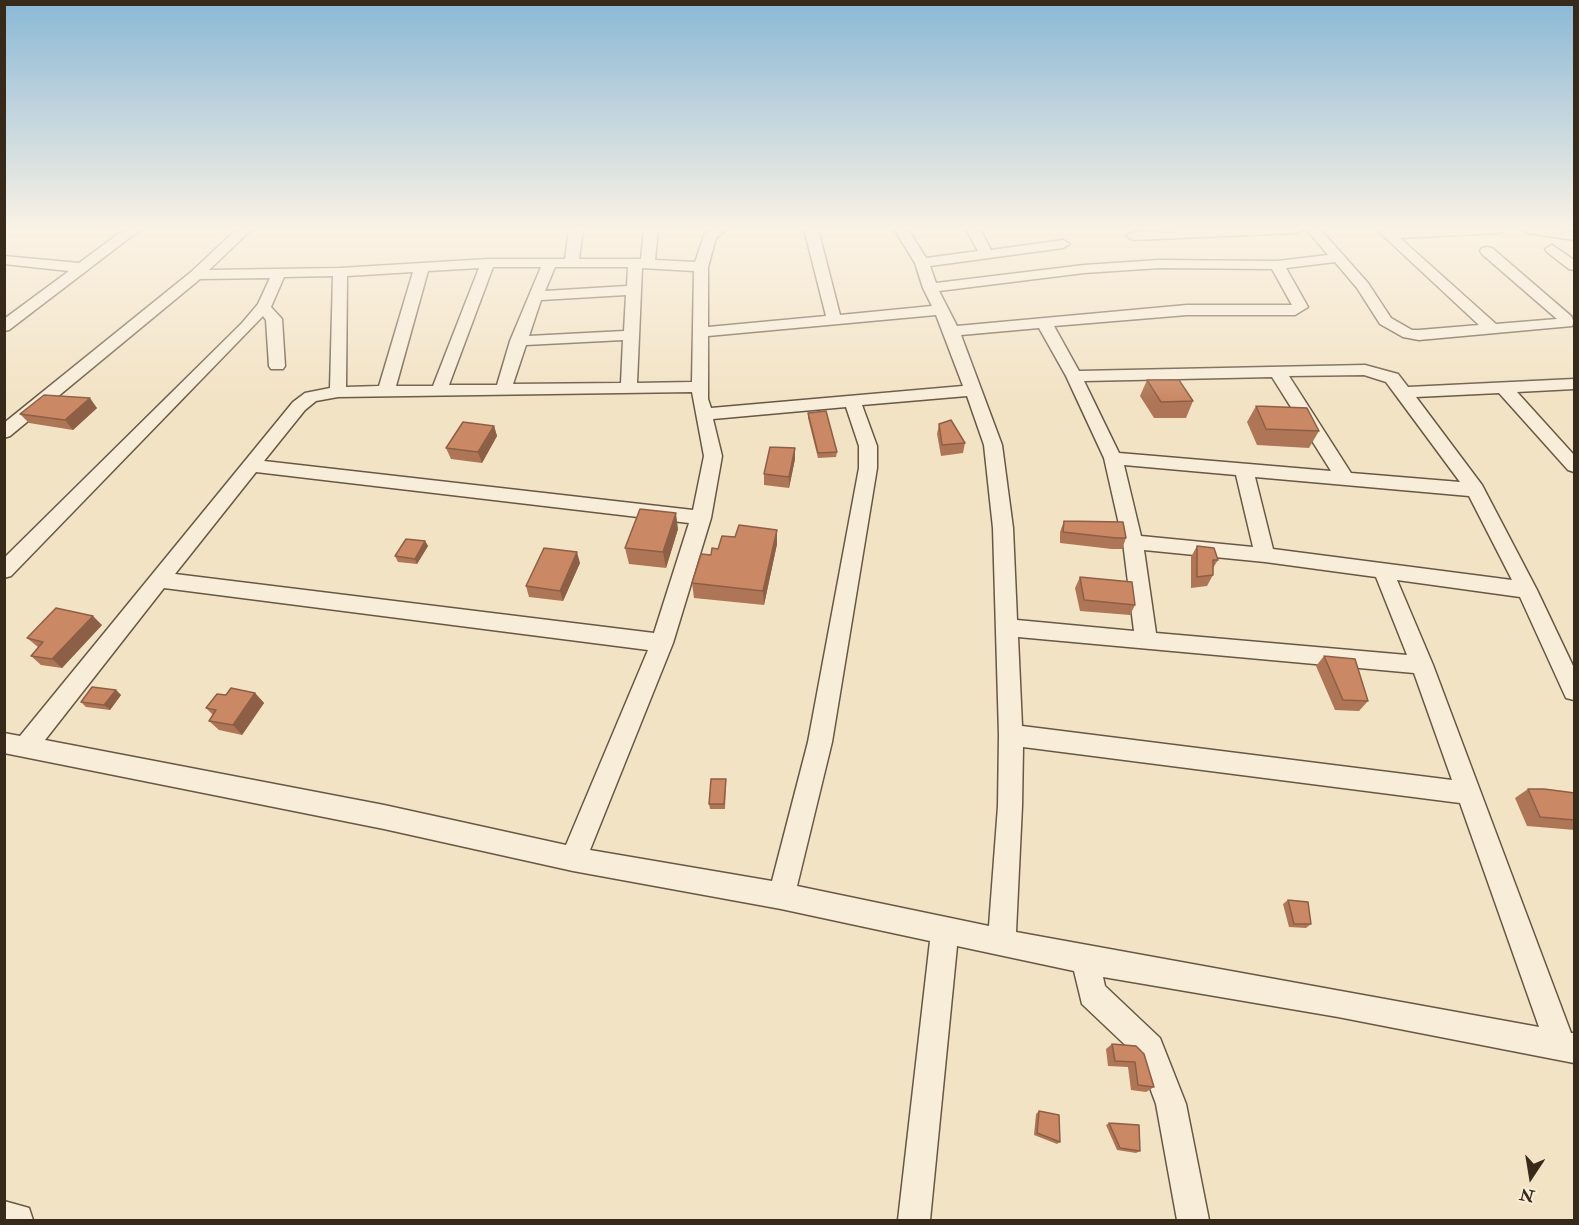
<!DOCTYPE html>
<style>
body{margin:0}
#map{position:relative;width:1579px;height:1225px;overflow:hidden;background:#f3e3c5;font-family:"IM FELL Double Pica",serif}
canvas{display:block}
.frame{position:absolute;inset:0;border:6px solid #382a1a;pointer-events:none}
.north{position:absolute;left:1501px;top:1147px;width:60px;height:60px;-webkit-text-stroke:4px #f7edd9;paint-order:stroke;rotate:192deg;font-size:16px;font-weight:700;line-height:24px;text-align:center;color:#382a1a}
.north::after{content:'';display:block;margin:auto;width:21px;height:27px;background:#382a1a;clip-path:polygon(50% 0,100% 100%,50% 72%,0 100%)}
</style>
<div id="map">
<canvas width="1579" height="1225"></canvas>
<div class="frame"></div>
<div class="north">N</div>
</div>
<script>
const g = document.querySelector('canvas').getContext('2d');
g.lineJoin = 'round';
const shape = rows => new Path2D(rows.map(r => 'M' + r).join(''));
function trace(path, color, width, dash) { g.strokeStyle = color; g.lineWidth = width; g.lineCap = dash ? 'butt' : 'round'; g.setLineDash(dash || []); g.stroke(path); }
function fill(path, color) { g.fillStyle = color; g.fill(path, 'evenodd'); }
const minor = shape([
 [125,229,141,229,9,330,4,331,4,319,69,271,4,264,4,256,79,263,125,229],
 [237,229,252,229,209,270,340,268,488,259,565,259,569,229,583,229,579,259,641,259,644,229,658,229,655,260,695,262,705,233,711,229,727,229,716,238,708,267,708,327,826,316,804,229,818,229,840,315,932,306,923,288,915,263,894,229,908,229,926,258,978,251,966,229,980,229,991,250,1063,240,1070,244,1063,248,930,266,936,283,1084,265,1159,260,1277,261,1328,255,1306,229,1320,229,1368,283,1391,318,1412,330,1419,330,1479,325,1376,229,1507,229,1500,233,1400,238,1496,324,1557,319,1482,254,1480,251,1482,248,1487,247,1492,248,1571,316,1574,322,1572,326,1419,340,1403,337,1380,324,1357,288,1335,262,1286,268,1308,307,1295,315,1187,315,1054,326,1079,371,1365,365,1398,374,1408,387,1574,379,1574,389,1517,392,1574,455,1574,472,1568,470,1499,393,1416,397,1482,485,1537,590,1574,668,1574,700,1566,698,1520,597,1397,580,1433,665,1571,1033,1574,1033,1574,1063,1338,1017,1103,977,1105,986,1160,1038,1186,1104,1209,1220,1177,1220,1156,1104,1139,1058,1082,1004,1074,971,957,946,930,1220,898,1220,930,941,781,909,573,871,384,829,4,753,4,733,20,736,293,402,305,393,330,388,333,276,284,277,271,307,282,319,285,366,283,369,271,369,269,366,266,320,263,316,11,576,4,578,4,558,242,323,258,304,270,278,200,279,10,436,4,438,4,423,191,272,237,229],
 [493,267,541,267,510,341,497,385,449,385,493,267],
 [555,267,628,267,627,286,545,291,555,267],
 [479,268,433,386,396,386,428,271,479,268],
 [642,268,694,271,692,382,637,383,642,268],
 [1159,268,1272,269,1292,305,1187,305,957,326,939,291,1084,273,1159,268],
 [413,272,379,386,346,387,347,276,413,272],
 [626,295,624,331,529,336,541,300,626,295],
 [936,315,963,386,711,408,708,399,708,336,936,315],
 [1039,328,1066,376,1104,458,1123,542,1134,631,1017,620,1013,528,1002,445,961,335,1039,328],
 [623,340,621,383,513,384,526,345,623,340],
 [1364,375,1386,382,1460,482,1351,473,1289,376,1364,375],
 [1272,377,1331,471,1119,453,1084,381,1272,377],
 [692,392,704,456,693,510,264,461,305,410,316,401,338,397,692,392],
 [967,396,984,445,993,528,999,735,998,806,989,926,797,886,832,742,877,468,877,446,862,405,967,396],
 [846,407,859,446,859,468,808,742,772,881,590,850,673,643,711,518,722,456,713,419,846,407],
 [1124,465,1236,475,1253,547,1141,536,1124,465],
 [256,472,689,523,654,633,175,574,256,472],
 [1255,477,1469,496,1512,580,1273,549,1255,477],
 [1144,550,1265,562,1376,577,1407,655,1156,633,1144,550],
 [164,588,648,650,566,845,384,805,45,740,164,588],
 [1018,637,1414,673,1452,780,1022,726,1018,637],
 [1023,747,1460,803,1539,1027,1016,932,1022,806,1023,747],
 [1201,229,1306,229,1299,233,1133,240,1126,236,1133,232,1201,229],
 [1521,229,1555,229,1574,232,1574,240,1528,233,1521,229],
 [1552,245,1574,260,1574,270,1569,269,1547,252,1545,249,1552,245],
 [4,1201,29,1208,33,1220,4,1220,4,1201]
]);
trace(minor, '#675845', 3);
fill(minor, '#f7edd9');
fill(shape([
 [1147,380,1193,401,1186,418,1154,418,1140,396],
 [1256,406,1319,431,1309,448,1257,445,1247,422],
 [97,408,73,430,29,423,20,414],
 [808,413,837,452,836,457,818,458,808,418],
 [939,424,965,443,963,453,941,456,937,434],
 [494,426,497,436,482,463,451,459,446,448],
 [795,459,789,488,764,485,764,474],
 [1064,521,1126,538,1122,549,1112,549,1060,543,1060,532],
 [678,529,666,568,629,564,625,548],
 [425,541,428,546,417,564,398,562,395,556],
 [777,544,764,605,694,598,692,583,718,549],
 [1197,546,1218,560,1213,568,1213,575,1207,586,1191,588,1191,557],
 [580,563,563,601,529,597,526,586],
 [1080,577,1135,605,1130,615,1080,611,1075,588],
 [102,625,62,668,41,665,31,656,38,647,27,638],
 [1324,656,1368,701,1359,711,1335,710,1316,666],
 [116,690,121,695,110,710,86,707,81,702],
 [255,693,264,703,242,735,219,730,209,721,213,715,206,708,226,695],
 [726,783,725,809,710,809,709,804],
 [1528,789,1575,793,1575,830,1527,826,1515,798],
 [1288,900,1311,924,1306,928,1289,927,1283,904],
 [1112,1044,1136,1046,1154,1087,1146,1092,1131,1090,1128,1067,1108,1066,1106,1049],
 [1039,1111,1060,1142,1057,1144,1034,1135,1036,1114],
 [1109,1123,1140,1151,1136,1153,1117,1150,1106,1125]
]), '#ae7556');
fill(shape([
 [90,398,97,408,73,430,65,420],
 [494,426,497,436,482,463,478,452],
 [795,448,795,459,789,488,789,477],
 [676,513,678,529,666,568,663,552],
 [777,530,777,544,764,605,763,591],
 [425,541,428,546,417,564,415,559],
 [577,552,580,563,563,601,560,591],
 [93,616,102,625,62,668,52,659],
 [116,690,121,695,110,710,104,705],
 [255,693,264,703,242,735,233,725]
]), '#8d5f46');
const building = shape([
 [1147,380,1179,380,1193,401,1161,402,1147,380],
 [44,395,90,398,65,420,20,414,44,395],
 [1256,406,1307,408,1319,431,1266,429,1256,406],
 [826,411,837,452,818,453,808,413,826,411],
 [951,420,965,443,942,445,939,424,951,420],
 [463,422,494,426,478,452,446,448,463,422],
 [770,447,795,448,789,477,764,474,770,447],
 [640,509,676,513,663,552,625,548,640,509],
 [1064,521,1123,522,1126,538,1116,538,1063,532,1064,521],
 [739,525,777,530,763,591,692,583,701,554,711,555,712,548,718,549,722,536,735,537,739,525],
 [406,539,425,541,415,559,395,556,406,539],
 [1197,546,1214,548,1218,560,1213,560,1213,575,1197,577,1197,546],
 [544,548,577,552,560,591,526,586,544,548],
 [1080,577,1132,582,1135,605,1084,600,1080,577],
 [56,608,93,616,52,659,31,656,43,642,27,638,56,608],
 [1324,656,1355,659,1368,701,1343,700,1324,656],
 [92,687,116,690,104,705,81,702,92,687],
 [231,688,255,693,233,725,209,721,216,710,206,708,217,694,226,695,231,688],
 [711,779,726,779,724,804,709,804,711,779],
 [1528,789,1544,789,1575,793,1575,820,1540,817,1528,789],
 [1288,900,1308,902,1311,924,1294,924,1288,900],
 [1112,1044,1136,1046,1144,1054,1154,1087,1138,1085,1135,1062,1115,1061,1112,1044],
 [1039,1111,1059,1115,1060,1142,1037,1133,1039,1111],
 [1109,1123,1139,1125,1140,1151,1120,1148,1109,1123]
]);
fill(building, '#ca8864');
trace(building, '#8d5f46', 1.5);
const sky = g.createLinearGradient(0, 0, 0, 401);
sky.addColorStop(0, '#8ab8d6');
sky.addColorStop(0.57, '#faf2e5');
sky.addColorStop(1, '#faf2e500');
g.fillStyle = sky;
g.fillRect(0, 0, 1579, 401);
</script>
